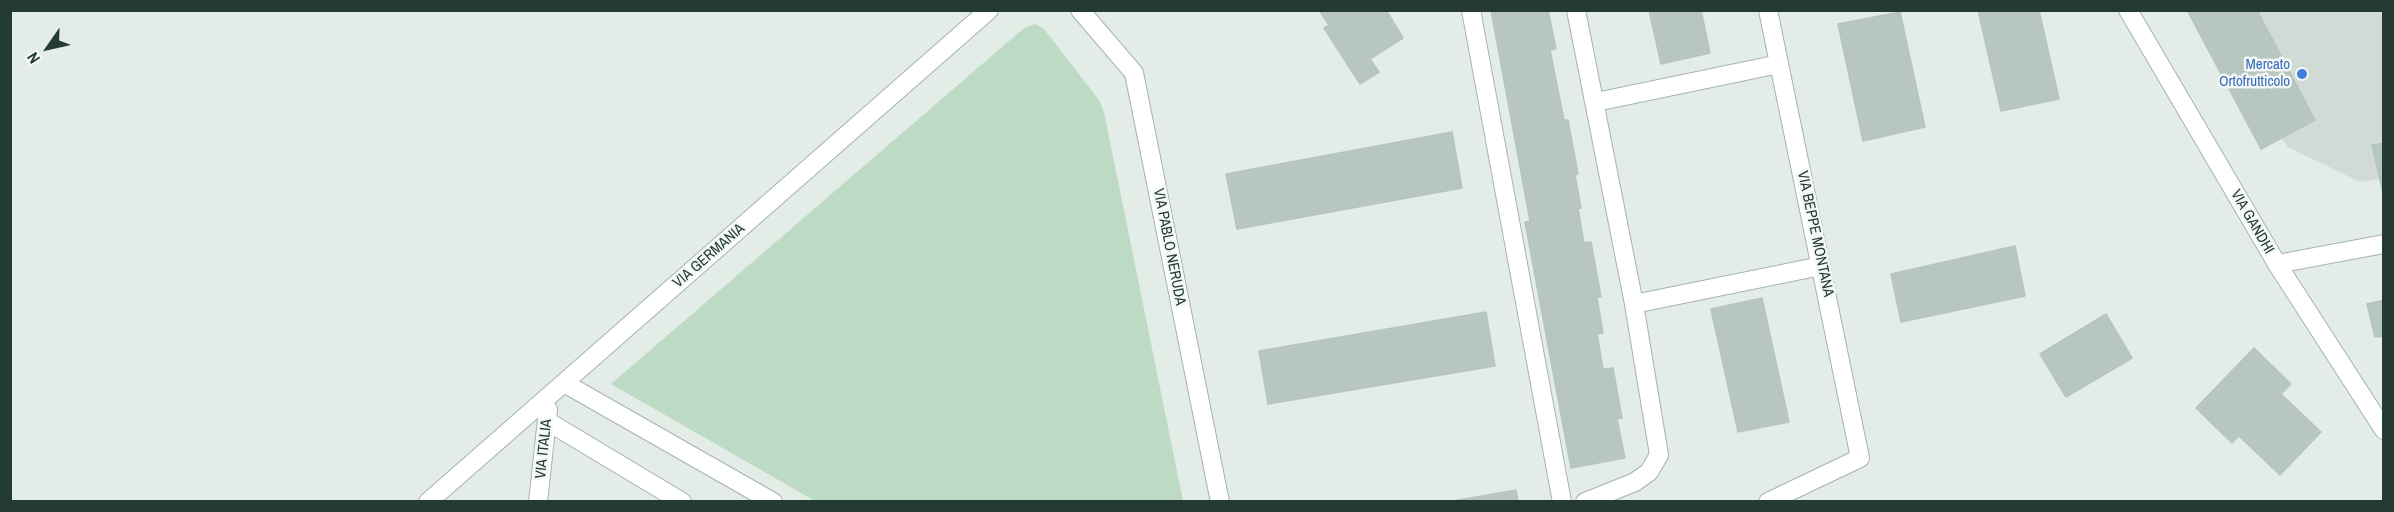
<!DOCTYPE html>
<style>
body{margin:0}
#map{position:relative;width:2394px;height:512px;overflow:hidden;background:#e3ece7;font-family:"Archivo Narrow",sans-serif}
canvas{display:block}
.frame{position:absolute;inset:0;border:12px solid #243b34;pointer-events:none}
.north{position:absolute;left:18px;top:18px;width:60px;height:60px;-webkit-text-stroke:4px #f3f8f5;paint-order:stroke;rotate:236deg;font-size:16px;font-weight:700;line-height:24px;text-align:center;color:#243b34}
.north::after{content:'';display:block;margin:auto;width:21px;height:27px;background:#243b34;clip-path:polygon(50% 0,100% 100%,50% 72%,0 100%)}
</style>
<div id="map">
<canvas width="2394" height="512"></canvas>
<div class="frame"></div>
<div class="north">N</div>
</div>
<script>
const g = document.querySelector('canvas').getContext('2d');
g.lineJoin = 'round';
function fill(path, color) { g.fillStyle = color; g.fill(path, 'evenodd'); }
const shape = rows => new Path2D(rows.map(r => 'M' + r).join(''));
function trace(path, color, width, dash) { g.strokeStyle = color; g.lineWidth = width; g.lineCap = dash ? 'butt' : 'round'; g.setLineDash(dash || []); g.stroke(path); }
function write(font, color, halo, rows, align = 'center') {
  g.font = font + ' "Archivo Narrow",sans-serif'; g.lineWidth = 5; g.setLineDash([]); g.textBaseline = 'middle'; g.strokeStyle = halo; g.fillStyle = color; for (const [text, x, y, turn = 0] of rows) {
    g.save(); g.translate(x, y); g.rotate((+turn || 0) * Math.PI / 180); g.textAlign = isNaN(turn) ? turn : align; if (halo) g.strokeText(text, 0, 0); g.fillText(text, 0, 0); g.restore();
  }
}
fill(shape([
 [2187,11,2383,11,2383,197,2379,179,2360,182,2288,147,2282,138,2261,149]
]), '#d1dbd6');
fill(shape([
 [1035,24,1044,29,1099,100,1104,112,1183,501,815,501,611,384,1024,28]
]), '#bddbc4');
const building = shape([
 [1319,10,1386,10,1403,38,1370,59,1379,72,1360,84,1324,28,1329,25,1319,10],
 [1491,10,1548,10,1556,49,1550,50,1564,120,1568,120,1578,174,1575,175,1581,208,1578,209,1584,243,1591,242,1601,297,1597,297,1603,333,1597,334,1603,369,1613,368,1622,418,1617,419,1625,458,1571,468,1525,222,1530,221,1491,10],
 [1649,10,1701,10,1710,53,1661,64,1649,10],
 [1978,10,2039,10,2059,99,2001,111,1978,10],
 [2187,10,2257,10,2315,120,2261,149,2187,10],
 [1900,12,1925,127,1863,141,1838,24,1900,12],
 [1452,132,1462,188,1237,229,1226,174,1452,132],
 [2384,143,2384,197,2372,145,2384,143],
 [2015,246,2025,296,1901,322,1891,274,2015,246],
 [1762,298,1789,422,1738,432,1711,309,1762,298],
 [2384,300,2384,336,2375,337,2367,304,2384,300],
 [1486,312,1495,366,1268,404,1259,351,1486,312],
 [2106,314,2132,358,2066,397,2040,354,2106,314],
 [2254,348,2291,384,2281,394,2321,432,2280,475,2239,436,2232,443,2196,408,2254,348],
 [1516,490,1518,502,1447,502,1516,490]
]);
fill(building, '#b8c6c0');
trace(building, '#b6c5be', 1.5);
const minor = shape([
 [1080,10,1134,73,1220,502],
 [1471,10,1562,502],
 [1576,10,1634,304,1659,455,1649,472,1635,482,1585,502],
 [2128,10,2277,264,2384,430],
 [1596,102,1779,64],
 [2277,264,2384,244],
 [1634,304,1821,266],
 [564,383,773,502],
 [547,421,682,502],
 [428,502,989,10],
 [538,502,548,410],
 [1768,502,1860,458,1768,10]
]);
trace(minor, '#a6b3ae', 20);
trace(minor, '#fff', 18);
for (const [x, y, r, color] of [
 [2302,74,6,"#3f7fe0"]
]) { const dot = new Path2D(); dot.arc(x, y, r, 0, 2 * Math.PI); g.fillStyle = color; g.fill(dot); trace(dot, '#f3f8f5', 2); }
write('15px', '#366cbe', '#f3f8f5', [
 ["Mercato",2290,65],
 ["Ortofrutticolo",2290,82]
], 'right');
write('15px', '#243b34', '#f3f8f5', [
 ["VIA GANDHI",2252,222,60],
 ["VIA BEPPE MONTANA",1815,234,78],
 ["VIA PABLO NERUDA",1169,247,79],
 ["VIA GERMANIA",709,256,-41],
 ["VIA ITALIA",544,449,-84]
]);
</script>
